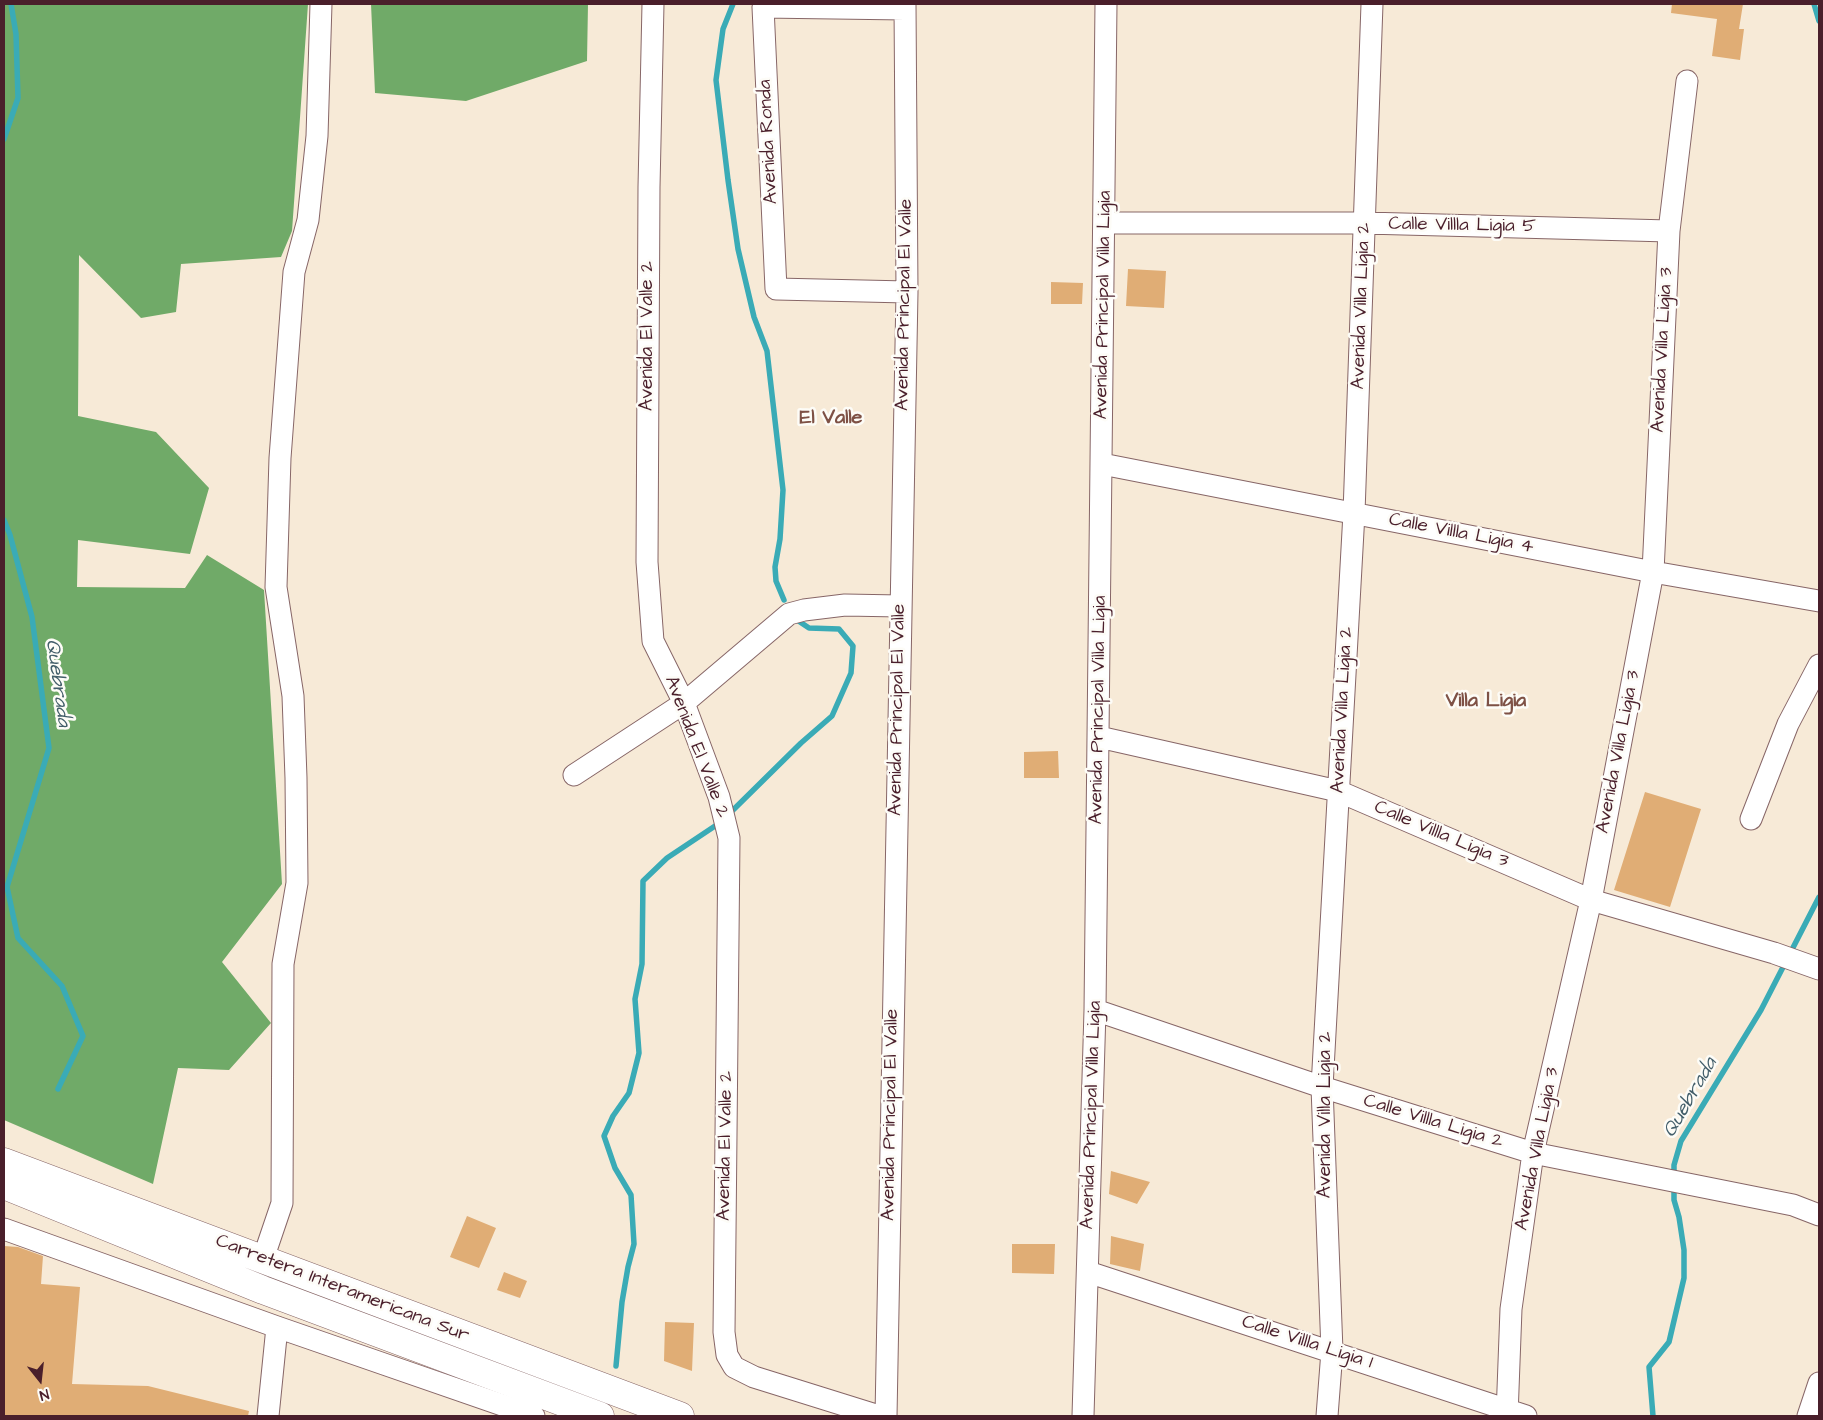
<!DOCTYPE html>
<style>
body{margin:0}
#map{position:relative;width:1823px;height:1420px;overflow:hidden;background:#f7ead7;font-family:"Architects Daughter",sans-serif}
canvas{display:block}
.frame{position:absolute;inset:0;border:5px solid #4a1f2b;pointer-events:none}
.north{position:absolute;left:15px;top:1355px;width:50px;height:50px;-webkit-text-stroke:4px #fdfcf7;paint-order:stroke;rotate:164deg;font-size:14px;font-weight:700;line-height:20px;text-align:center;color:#4a1f2b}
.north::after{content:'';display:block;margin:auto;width:18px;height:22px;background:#4a1f2b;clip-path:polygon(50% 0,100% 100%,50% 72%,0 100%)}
</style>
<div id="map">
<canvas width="1823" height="1420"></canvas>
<div class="frame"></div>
<div class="north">N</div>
</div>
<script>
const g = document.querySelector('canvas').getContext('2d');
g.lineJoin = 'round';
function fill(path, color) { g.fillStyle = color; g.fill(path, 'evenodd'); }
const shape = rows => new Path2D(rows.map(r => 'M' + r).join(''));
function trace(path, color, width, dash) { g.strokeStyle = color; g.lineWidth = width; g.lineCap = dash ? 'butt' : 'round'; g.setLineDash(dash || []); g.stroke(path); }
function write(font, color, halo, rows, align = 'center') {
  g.font = font + ' "Architects Daughter",sans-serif'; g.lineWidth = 5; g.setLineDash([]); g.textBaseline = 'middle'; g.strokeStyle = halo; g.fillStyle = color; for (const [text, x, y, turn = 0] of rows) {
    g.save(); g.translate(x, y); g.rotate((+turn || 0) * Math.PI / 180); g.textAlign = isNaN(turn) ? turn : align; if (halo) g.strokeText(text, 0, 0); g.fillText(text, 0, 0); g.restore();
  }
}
fill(shape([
 [4,4,308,4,292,231,281,257,181,264,176,312,141,318,79,255,78,416,156,432,209,488,190,554,78,540,77,587,185,588,207,555,264,590,282,884,222,962,271,1023,229,1070,178,1068,153,1184,4,1120],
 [371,4,588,4,587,61,466,101,375,93]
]), '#70aa68');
trace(shape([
 [733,4,723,29,716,80,728,180,738,249,754,317,767,351,783,490,780,539,775,567,776,581,784,600],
 [1814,4,1819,21],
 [4,139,18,98,16,34,11,4],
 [4,520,10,535,32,617,49,748,7,887,18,938,62,986,83,1036,58,1089],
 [729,814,801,743,832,716,851,673,853,646,839,629,809,628,794,618],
 [1674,1177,1674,1165,1681,1141,1761,1010,1819,897],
 [616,1366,622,1302,628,1267,634,1244,631,1195,615,1168,604,1136,613,1116,629,1093,639,1053,635,999,642,964,643,881,667,858,721,822],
 [1653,1416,1649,1367,1669,1342,1684,1278,1684,1250,1679,1217,1674,1200,1674,1186]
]), '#3aabb6', 5.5);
fill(shape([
 [1672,4,1743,4,1739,29,1744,29,1740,60,1712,56,1717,19,1671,13],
 [1128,269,1166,271,1164,308,1126,306],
 [1051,282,1083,283,1082,304,1051,304],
 [1058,751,1059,778,1024,778,1024,752],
 [1645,792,1701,809,1670,907,1614,890],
 [1111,1171,1150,1182,1137,1204,1109,1194],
 [467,1216,496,1228,479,1268,450,1257],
 [1111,1236,1144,1244,1140,1271,1110,1264],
 [1012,1244,1055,1244,1054,1274,1012,1273],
 [4,1246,18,1247,43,1256,41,1284,80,1287,72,1384,148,1386,249,1411,248,1416,4,1416],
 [504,1272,527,1281,520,1298,497,1290],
 [665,1322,694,1323,692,1371,664,1361]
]), '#e0ad75');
const minor = shape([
 [653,4,649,187,647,562,653,641,684,703,719,797,729,838,724,1332,727,1355,734,1367,754,1377,879,1416],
 [905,9,763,7,776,289,907,292],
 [1105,223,1365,223,1669,231],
 [1102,464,1653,572,1819,601],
 [1099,737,1338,791,1591,900,1774,953,1819,969],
 [574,775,684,703,789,614,804,610,845,605,900,606],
 [1751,819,1788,724,1819,665],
 [1095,1010,1322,1087,1533,1153,1793,1205,1819,1215],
 [4,1229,277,1327,534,1416],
 [263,1259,282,1203,283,964,297,883,296,778,293,696,276,587,280,458,294,272,308,220,317,136,321,4],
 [1088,1272,1526,1416],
 [268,1416,277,1327],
 [886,1416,907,292,905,4],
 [1083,1416,1095,1010,1106,4],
 [1327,1416,1332,1351,1322,1087,1354,513,1372,4],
 [1507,1416,1511,1309,1533,1153,1591,900,1653,572,1669,231,1687,81],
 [1808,1416,1819,1383]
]);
const highway = shape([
 [4,1162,680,1416],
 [4,1185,263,1290,600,1416]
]);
trace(minor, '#876667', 23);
trace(highway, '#876667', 29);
trace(minor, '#fff', 21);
trace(highway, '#fff', 28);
write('19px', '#4a1f2b', '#fdfcf7', [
 ["Avenida Ronda",769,142,-93],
 ["Calle Villla Ligia 5",1462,226,1],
 ["Avenida Principal El Valle",905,305,-89],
 ["Avenida Principal Villa Ligia",1104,305,-89],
 ["Avenida Villa Ligia 2",1362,306,-88],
 ["Avenida El Valle 2",648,336,-90],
 ["Avenida Villa Ligia 3",1663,350,-87],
 ["Calle Villla Ligia 4",1461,534,11],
 ["Avenida Principal El Valle",898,710,-89],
 ["Avenida Principal Villa Ligia",1099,710,-89],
 ["Avenida Villa Ligia 2",1343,710,-87],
 ["Avenida El Valle 2",696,747,69],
 ["Avenida Villa Ligia 3",1619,752,-79],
 ["Calle Villla Ligia 3",1441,835,23],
 ["Avenida Principal El Valle",891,1115,-89],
 ["Avenida Principal Villa Ligia",1092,1115,-88],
 ["Avenida Villa Ligia 2",1326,1115,-90],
 ["Calle Villla Ligia 2",1433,1122,17],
 ["Avenida El Valle 2",726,1146,-89],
 ["Avenida Villa Ligia 3",1538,1149,-79],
 ["Carretera Interamericana Sur",342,1289,21],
 ["Calle Villla Ligia 1",1307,1343,18]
]);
write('bold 20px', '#7e5145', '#fdfcf7', [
 ["El Valle",831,419],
 ["Villa Ligia",1486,702]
]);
write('italic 20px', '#435e6a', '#fdfcf7', [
 ["Quebrada",57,683,82],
 ["Quebrada",1691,1098,-60]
]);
</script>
